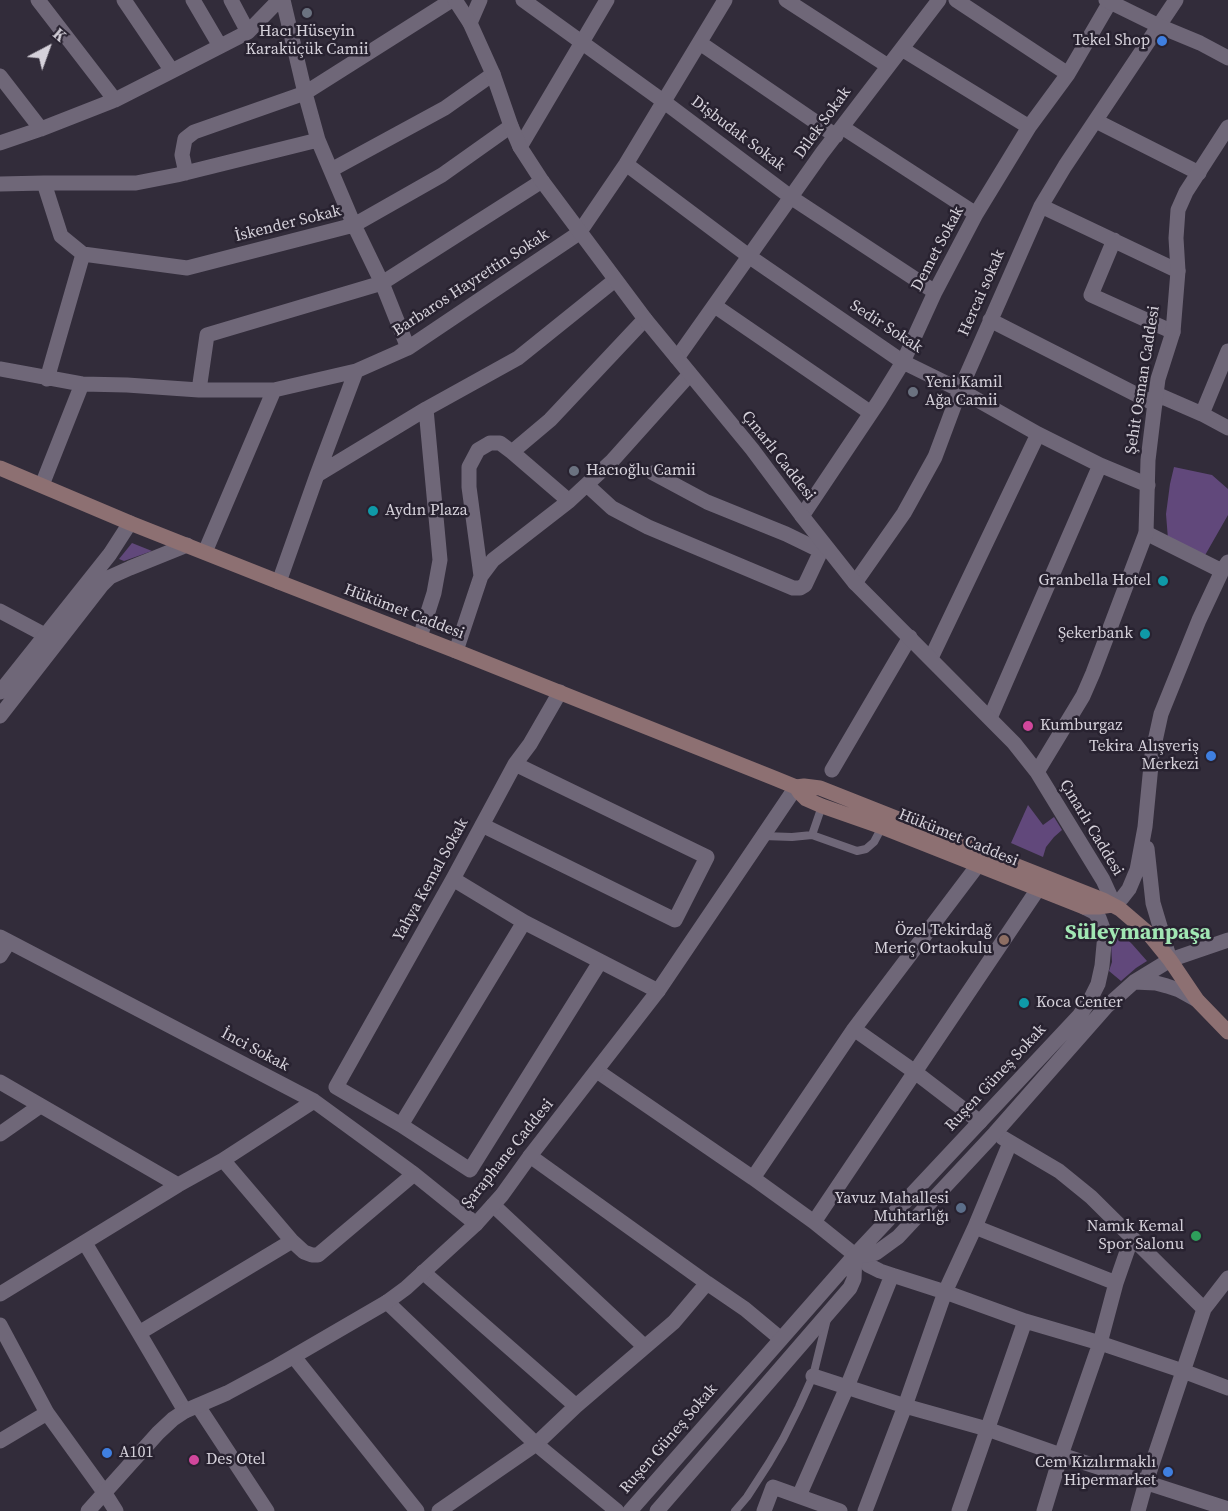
<!DOCTYPE html>
<meta charset="utf-8">
<style>
body{margin:0}
#map{position:relative;width:1228px;height:1511px;overflow:hidden;background:#322c3a;font-family:"Source Serif 4",serif}
canvas{display:block}
.north{position:absolute;left:18px;top:18px;width:60px;height:60px;-webkit-text-stroke:4px #282230;paint-order:stroke;rotate:41deg;font-size:16px;font-weight:700;line-height:24px;text-align:center;color:#d5d1da}
.north::after{content:'';display:block;margin:auto;width:21px;height:27px;background:#d5d1da;clip-path:polygon(50% 0,100% 100%,50% 72%,0 100%)}
</style>
<div id="map">
<canvas width="1228" height="1511"></canvas>
<div class="north">K</div>
</div>
<script>
const g = document.querySelector('canvas').getContext('2d');
g.lineJoin = 'round';
function fill(path, color) { g.fillStyle = color; g.fill(path, 'evenodd'); }
const shape = rows => new Path2D(rows.map(r => 'M' + r).join(''));
function trace(path, color, width, dash) { g.strokeStyle = color; g.lineWidth = width; g.lineCap = dash ? 'butt' : 'round'; g.setLineDash(dash || []); g.stroke(path); }
function write(font, color, halo, rows, align = 'center') {
  g.font = font + ' "Source Serif 4",serif'; g.lineWidth = 5; g.setLineDash([]); g.textBaseline = 'middle'; g.strokeStyle = halo; g.fillStyle = color; for (const [text, x, y, turn = 0] of rows) {
    g.save(); g.translate(x, y); g.rotate((+turn || 0) * Math.PI / 180); g.textAlign = isNaN(turn) ? turn : align; if (halo) g.strokeText(text, 0, 0); g.fillText(text, 0, 0); g.restore();
  }
}
fill(shape([
 [1174,467,1212,475,1228,489,1228,515,1204,557,1168,539,1166,514,1170,484],
 [132,543,152,551,124,561,119,559],
 [1028,805,1043,825,1054,817,1062,830,1054,837,1046,847,1043,857,1011,843],
 [1118,935,1126,938,1132,944,1147,961,1136,968,1121,981,1109,971,1112,962,1111,941]
]), '#61487b');
trace(shape([
 [812,835,822,806],
 [763,836,792,837,812,835,857,851,866,849,874,842,882,827],
 [735,1511,747,1497,769,1463,783,1439,799,1407,813,1376,827,1319]
]), '#6f6778', 8);
trace(shape([
 [38,0,115,100],
 [124,0,172,71],
 [193,0,220,46],
 [231,0,248,32],
 [283,0,305,93,318,140,354,225,382,283,408,348],
 [523,0,663,101,792,198,935,292],
 [786,0,888,66],
 [956,0,1068,74],
 [470,23,480,0],
 [700,43,836,136],
 [902,49,1029,127],
 [0,76,41,129],
 [1096,121,1199,173],
 [842,127,976,214],
 [0,143,41,129,115,100,172,71,248,32,279,0],
 [520,147,607,0],
 [626,164,750,257,903,362,960,390,1038,434,1100,465,1148,485],
 [331,170,445,108,493,74],
 [186,173,182,155,185,139,194,132,305,93,452,0],
 [44,183,61,236,83,254],
 [0,184,44,183,136,183,177,175,318,140],
 [1041,206,1178,271],
 [1114,240,1091,295,1173,332],
 [83,254,187,268,354,225,442,175,511,126],
 [715,306,871,413],
 [990,320,1155,404],
 [677,358,822,153,939,0],
 [0,369,82,384,127,385,199,390,274,390],
 [47,379,83,254],
 [199,390,207,335,382,283,542,181],
 [1156,394,1202,414,1228,428],
 [1202,414,1228,351],
 [512,452,550,420,645,319],
 [653,473,707,502,786,534,821,551],
 [317,475,426,409,518,358,615,280],
 [42,485,82,384],
 [587,485,612,508,648,527,793,588,800,588,805,585,821,551,828,549],
 [802,516,879,401,903,362,935,292,976,214,1029,127,1068,74,1110,2],
 [1146,533,1222,571],
 [205,552,274,390,356,371,408,348,579,233,626,164,725,0],
 [481,576,469,487,469,467,478,450,490,443,500,443,512,452,569,501],
 [279,582,317,475,356,371],
 [855,583,904,513,935,457,960,390,1041,206,1065,166,1176,0],
 [0,611,45,635],
 [420,637,434,593,440,560,426,409],
 [456,651,481,576,493,560,569,501,612,461,690,374],
 [931,658,1038,434],
 [560,692,530,744,515,764,453,879,336,1087,401,1125,470,1170,600,962],
 [990,718,1100,465],
 [832,770,910,637],
 [482,825,675,920,707,857,515,764],
 [1147,848,1153,903,1170,960,1228,940],
 [453,879,524,922,658,991],
 [1114,904,1122,898,1129,889,1137,870,1145,827,1152,755,1161,714,1199,620,1222,571,1228,562],
 [0,937,314,1101,414,1174,476,1224],
 [0,956,9,942],
 [854,1029,915,1072,980,1122],
 [597,1071,753,1178,814,1222,855,1255],
 [0,1082,178,1185],
 [401,1125,524,922],
 [0,1134,40,1106],
 [1003,1138,1059,1171,1091,1197,1204,1309],
 [530,1156,707,1283,745,1309,781,1339],
 [223,1160,292,1241],
 [753,1178,854,1029,978,865],
 [493,1205,645,1347],
 [814,1222,1038,889],
 [975,1227,1116,1283],
 [85,1243,139,1333,292,1241,304,1252,312,1255,318,1255,414,1174],
 [868,1265,880,1271,892,1275,945,1292,1025,1321,1100,1343,1183,1371,1228,1388],
 [423,1272,576,1406],
 [0,1294,178,1185,223,1160,314,1101],
 [387,1302,536,1444,617,1511],
 [0,1325,47,1413,104,1492],
 [139,1333,185,1411],
 [294,1357,417,1511],
 [813,1376,905,1406,987,1429,1061,1455,1228,1509],
 [198,1406,267,1511],
 [0,1441,47,1413],
 [799,1496,847,1387,892,1275],
 [439,1511,536,1444,576,1406,674,1322,707,1283],
 [764,1511,773,1487,840,1511],
 [865,1511,905,1406,945,1292,975,1227,1010,1143],
 [959,1511,1025,1321],
 [1044,1511,1061,1455,1100,1343,1116,1283,1132,1237],
 [1138,1511,1146,1482,1204,1309,1228,1278]
]), '#6f6778', 15);
trace(shape([
 [455,0,470,23,493,74,511,126,520,147,542,181,645,319,752,449,802,516,855,583,1014,743,1037,772,1103,880,1114,904],
 [1106,0,1159,26,1200,43,1228,58],
 [0,692,110,554,130,523],
 [0,716,102,585,110,577,130,568,187,545],
 [1037,772,1083,696,1093,673,1146,533,1148,460,1156,394,1158,379,1173,332,1178,271,1176,238,1178,210,1186,192,1228,127],
 [1134,982,1156,983,1167,986,1179,990,1197,1000],
 [104,1492,116,1511],
 [88,1511,158,1433,173,1419,185,1411,227,1393,277,1366,387,1302,406,1288,476,1224,502,1195,530,1156,658,991,796,787],
 [630,1511,855,1255,1079,1016,1090,1000,1098,984,1102,966,1105,934,1099,918,1094,912,1084,907],
 [657,1511,850,1288,854,1279,855,1255,865,1255,876,1253,898,1237,995,1133,1106,1007,1134,982,1170,960]
]), '#6f6778', 15);
trace(shape([
 [0,468,130,523,279,582,456,651,774,778,796,787,804,786,820,788,1103,900,1120,909,1148,933,1170,960,1197,1000,1228,1032],
 [796,787,800,793,806,799,822,806,882,827,1084,907,1099,907,1112,905]
]), '#8d7072', 15);
for (const [x, y, r, color] of [
 [307,13,6,"#6b7280"],
 [1162,41,6,"#3f7fe0"],
 [913,392,6,"#6b7280"],
 [574,471,6,"#6b7280"],
 [373,511,6,"#0f9aa8"],
 [1163,581,6,"#0f9aa8"],
 [1145,634,6,"#0f9aa8"],
 [1028,726,6,"#d1479c"],
 [1211,756,6,"#3f7fe0"],
 [1004,940,6,"#8d6e63"],
 [1024,1003,6,"#0f9aa8"],
 [961,1208,6,"#5c6f8a"],
 [1196,1236,6,"#2e9e5b"],
 [107,1453,6,"#3f7fe0"],
 [194,1460,6,"#d1479c"],
 [1168,1472,6,"#3f7fe0"]
]) { const dot = new Path2D(); dot.arc(x, y, r, 0, 2 * Math.PI); g.fillStyle = color; g.fill(dot); trace(dot, '#282230', 2); }
write('16px', '#d5d1da', '#282230', [
 ["Hacı Hüseyin",307,32,"center"],
 ["Karaküçük Camii",307,50,"center"],
 ["Tekel Shop",1150,41],
 ["Yeni Kamil",925,383,"left"],
 ["Ağa Camii",925,401,"left"],
 ["Hacıoğlu Camii",586,471,"left"],
 ["Aydın Plaza",385,511,"left"],
 ["Granbella Hotel",1151,581],
 ["Şekerbank",1133,634],
 ["Kumburgaz",1040,726,"left"],
 ["Tekira Alışveriş",1199,747],
 ["Merkezi",1199,765],
 ["Özel Tekirdağ",992,931],
 ["Meriç Ortaokulu",992,949],
 ["Koca Center",1036,1003,"left"],
 ["Yavuz Mahallesi",949,1199],
 ["Muhtarlığı",949,1217],
 ["Namık Kemal",1184,1227],
 ["Spor Salonu",1184,1245],
 ["A101",119,1453,"left"],
 ["Des Otel",206,1460,"left"],
 ["Cem Kızılırmaklı",1156,1463],
 ["Hipermarket",1156,1481]
], 'right');
write('16px', '#d5d1da', '#282230', [
 ["Dilek Sokak",823,123,-54],
 ["Dişbudak Sokak",738,134,37],
 ["İskender Sokak",288,224,-14],
 ["Demet Sokak",938,249,-62],
 ["Barbaros Hayrettin Sokak",471,283,-33],
 ["Hercai sokak",982,293,-66],
 ["Sedir Sokak",886,327,33],
 ["Şehit Osman Caddesi",1143,380,-81],
 ["Çınarlı Caddesi",778,456,52],
 ["Hükümet Caddesi",404,612,21],
 ["Çınarlı Caddesi",1091,828,59],
 ["Hükümet Caddesi",958,838,22],
 ["Yahya Kemal Sokak",431,880,-61],
 ["İnci Sokak",255,1050,28],
 ["Ruşen Güneş Sokak",996,1078,-47],
 ["Şaraphane Caddesi",508,1154,-51],
 ["Ruşen Güneş Sokak",669,1439,-49]
]);
write('bold 22px', '#a1e7b3', '#282230', [
 ["Süleymanpaşa",1138,933]
]);
</script>
